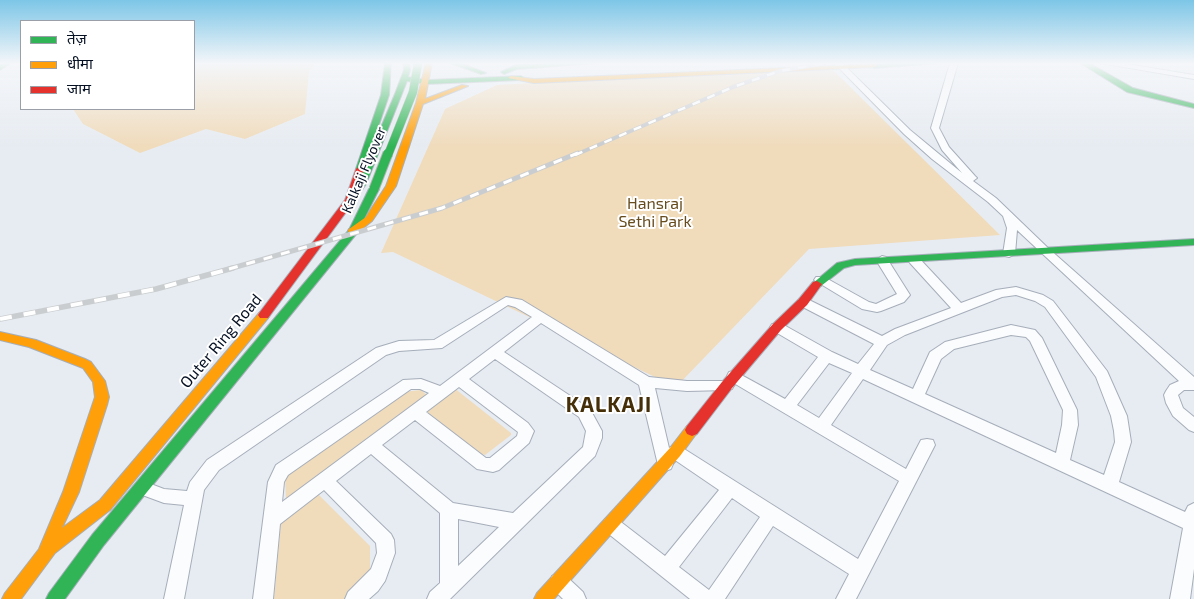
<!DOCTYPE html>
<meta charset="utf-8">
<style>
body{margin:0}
#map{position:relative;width:1194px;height:599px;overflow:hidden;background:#e7ecf2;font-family:"Exo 2","Noto Sans Devanagari",sans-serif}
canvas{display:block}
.legend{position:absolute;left:20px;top:20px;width:175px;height:90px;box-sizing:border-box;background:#fff;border:1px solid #9b9fa7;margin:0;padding:6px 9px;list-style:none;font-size:15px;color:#051023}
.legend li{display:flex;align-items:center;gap:10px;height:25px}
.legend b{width:25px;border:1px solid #9b9fa7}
</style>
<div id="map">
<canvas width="1194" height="599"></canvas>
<ul class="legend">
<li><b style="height:6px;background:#30b455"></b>तेज़</li>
<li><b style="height:6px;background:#ff9f0a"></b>धीमा</li>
<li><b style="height:6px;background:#e5322d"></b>जाम</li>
</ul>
</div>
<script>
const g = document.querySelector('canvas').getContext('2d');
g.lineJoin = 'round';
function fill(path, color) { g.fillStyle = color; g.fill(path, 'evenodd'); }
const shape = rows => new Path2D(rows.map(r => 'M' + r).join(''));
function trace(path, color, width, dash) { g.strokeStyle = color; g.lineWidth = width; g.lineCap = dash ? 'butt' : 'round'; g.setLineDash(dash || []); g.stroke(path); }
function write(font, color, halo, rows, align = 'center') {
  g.font = font + ' "Exo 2",sans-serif'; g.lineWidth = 4; g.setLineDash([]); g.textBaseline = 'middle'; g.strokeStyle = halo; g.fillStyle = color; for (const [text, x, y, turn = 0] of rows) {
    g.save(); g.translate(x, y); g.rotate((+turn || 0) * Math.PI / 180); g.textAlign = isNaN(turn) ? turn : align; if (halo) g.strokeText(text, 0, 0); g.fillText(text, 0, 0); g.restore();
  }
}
fill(shape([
 [194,63,316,63,309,72,305,114,245,139,206,129,140,153,83,124,73,109,194,109],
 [830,67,1000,235,809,249,676,387,393,252,381,253,445,109,497,85],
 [454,388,511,433,511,435,485,455,479,453,425,410],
 [421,390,428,396,286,500,285,475,403,392],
 [318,494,370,546,370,576,344,599,274,599,281,523]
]), '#f0dbbb');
const street = shape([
 [834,63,842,63,910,130,962,173,942,150,931,128,950,63,958,63,939,128,949,147,975,176,977,178,973,181,996,198,1048,248,1194,377,1194,390,1184,390,1178,395,1183,408,1194,417,1194,432,1189,430,1173,416,1166,403,1164,395,1166,391,1170,385,1179,381,1017,230,1015,254,1009,257,1005,256,1003,254,1007,228,1003,216,988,202,932,159,904,134,834,63],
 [1100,63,1121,63,1194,75,1194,79,1100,63],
 [882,256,886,257,910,295,904,302,881,311,877,312,862,309,814,280,816,277,824,277,869,302,876,304,897,294,876,260,882,256],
 [914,256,918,257,961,303,996,290,1016,287,1043,295,1053,301,1107,371,1127,416,1131,442,1119,482,1185,512,1188,506,1194,503,1194,569,1190,599,1170,599,1183,528,863,379,831,425,906,469,921,440,927,439,933,440,935,445,856,599,836,599,849,574,773,526,725,599,690,599,605,531,602,525,605,519,611,517,617,519,665,556,719,490,672,458,673,464,671,469,665,471,659,469,639,385,541,323,504,352,590,409,602,431,602,438,595,456,450,599,427,599,430,592,440,583,440,513,371,454,336,481,391,534,394,540,395,553,385,581,378,591,369,599,345,599,348,592,371,569,377,553,376,543,324,490,280,524,273,599,253,599,268,482,276,465,403,380,421,379,440,386,532,317,515,307,508,305,442,348,399,351,386,355,219,470,204,490,184,599,164,599,184,505,164,503,137,493,135,488,137,483,143,481,164,489,187,491,190,482,207,460,376,348,399,341,434,340,506,297,522,300,649,377,687,381,731,381,727,376,729,372,734,371,785,399,818,357,772,330,770,327,772,324,782,324,832,352,858,364,874,344,799,305,797,302,799,299,807,299,882,336,895,329,951,308,910,263,908,260,910,257,914,256],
 [1016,295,1035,301,1045,307,1096,377,1111,416,1114,431,1115,442,1104,475,1070,460,1078,425,1077,410,1042,338,1035,330,1011,325,945,342,930,352,913,389,870,370,887,345,905,335,1002,297,1016,295],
 [1011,335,1026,337,1030,341,1063,410,1062,425,1056,453,925,394,941,359,954,349,1011,335],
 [495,359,579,417,586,431,583,447,513,513,453,503,382,445,415,420,477,469,493,472,499,470,529,443,534,431,528,423,469,379,495,359],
 [829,363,852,373,819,418,797,405,829,363],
 [732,382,899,481,858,559,681,447,675,445,669,448,655,388,687,391,727,390,732,389,734,385,732,382],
 [459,387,518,432,517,436,490,458,486,458,426,412,459,387],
 [411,389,420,389,429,393,282,502,284,482,288,475,411,389],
 [732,498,760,517,709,590,679,567,732,498],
 [458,519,499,527,458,566,458,519],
 [559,573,566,576,583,592,586,599,563,599,552,588,550,582,552,576,559,573]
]);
const fast = shape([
 [3,63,11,63,0,70,0,65,3,63],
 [385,63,391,63,389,95,366,163,395,94,404,70,403,63,409,63,410,70,408,77,426,80,521,76,524,78,521,80,426,84,407,81,366,184,356,198,353,199,348,196,358,184,363,171,357,171,356,169,381,95,385,63],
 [450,63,461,63,486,73,481,74,450,63],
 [547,63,600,63,517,69,504,74,501,72,516,65,547,63],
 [942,63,874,68,871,66,885,63,942,63],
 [1080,63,1089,63,1133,88,1194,104,1194,108,1127,92,1080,63],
 [374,186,379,189,357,233,104,545,65,599,46,599,49,593,92,535,349,230,369,189,374,186],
 [1194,239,1194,245,855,265,844,268,821,286,817,287,812,284,837,263,855,259,1194,239]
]);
const slow = shape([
 [426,63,432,63,425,99,462,85,468,86,423,104,396,186,372,221,357,233,349,233,348,231,349,229,366,217,386,186,416,103,426,63],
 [874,64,876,65,876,67,534,83,508,78,511,76,534,79,874,64],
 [264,311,270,315,268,318,110,510,55,553,21,599,2,599,5,593,39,549,63,492,95,397,93,382,83,368,29,347,0,340,0,332,36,340,85,359,91,362,105,381,109,397,107,405,79,492,62,528,100,500,260,312,264,311],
 [692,424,697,426,699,430,680,456,554,599,534,599,537,593,670,448,687,426,692,424]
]);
const jam = shape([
 [360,166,364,169,355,200,268,318,260,318,258,315,260,312,345,200,356,169,360,166],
 [817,281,822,284,807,305,781,330,732,388,697,434,692,436,687,434,685,430,687,426,722,382,773,324,799,299,813,282,817,281]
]);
trace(street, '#a6aeba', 2);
trace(fast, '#a6aeba', 2);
trace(slow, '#a6aeba', 2);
trace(jam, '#a6aeba', 2);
fill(street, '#fbfcfd');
fill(fast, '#30b455');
fill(slow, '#ff9f0a');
fill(jam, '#e5322d');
const railFar2 = shape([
 [575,155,733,87,780,71,825,63]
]);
const railFar1 = shape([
 [229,269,442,208,578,153]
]);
const rail = shape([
 [0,319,156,289,233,268]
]);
trace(railFar2, '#cacdcf', 4);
trace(railFar1, '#cacdcf', 5);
trace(rail, '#cacdcf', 5.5);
trace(railFar2, '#fff', 2.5, [8]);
trace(railFar1, '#fff', 3, [9]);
trace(rail, '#fff', 4, [12]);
const fastBridgeFar1 = shape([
 [388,155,413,92,418,63]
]);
const fastBridge = shape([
 [374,189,388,153]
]);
trace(fastBridgeFar1, '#acb6b0', 9, []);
trace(fastBridge, '#acb6b0', 11, []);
trace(fastBridgeFar1, '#30b455', 8);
trace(fastBridge, '#30b455', 9);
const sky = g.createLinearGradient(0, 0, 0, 147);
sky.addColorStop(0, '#7dc6e7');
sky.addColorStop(0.43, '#f4f6f9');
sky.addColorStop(1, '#f4f6f900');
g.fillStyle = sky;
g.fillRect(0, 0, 1194, 147);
write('14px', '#051023', '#fff', [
 ["Kalkaji Flyover",364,170,-67]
]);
write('16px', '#674c1e', '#fff', [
 ["Hansraj",655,204],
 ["Sethi Park",655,222]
]);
write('16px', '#051023', '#fff', [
 ["Outer Ring Road",221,341,-50]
]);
g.letterSpacing = '1px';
write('bold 21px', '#452f09', '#fff', [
 ["KALKAJI",609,405]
]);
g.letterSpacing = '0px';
</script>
